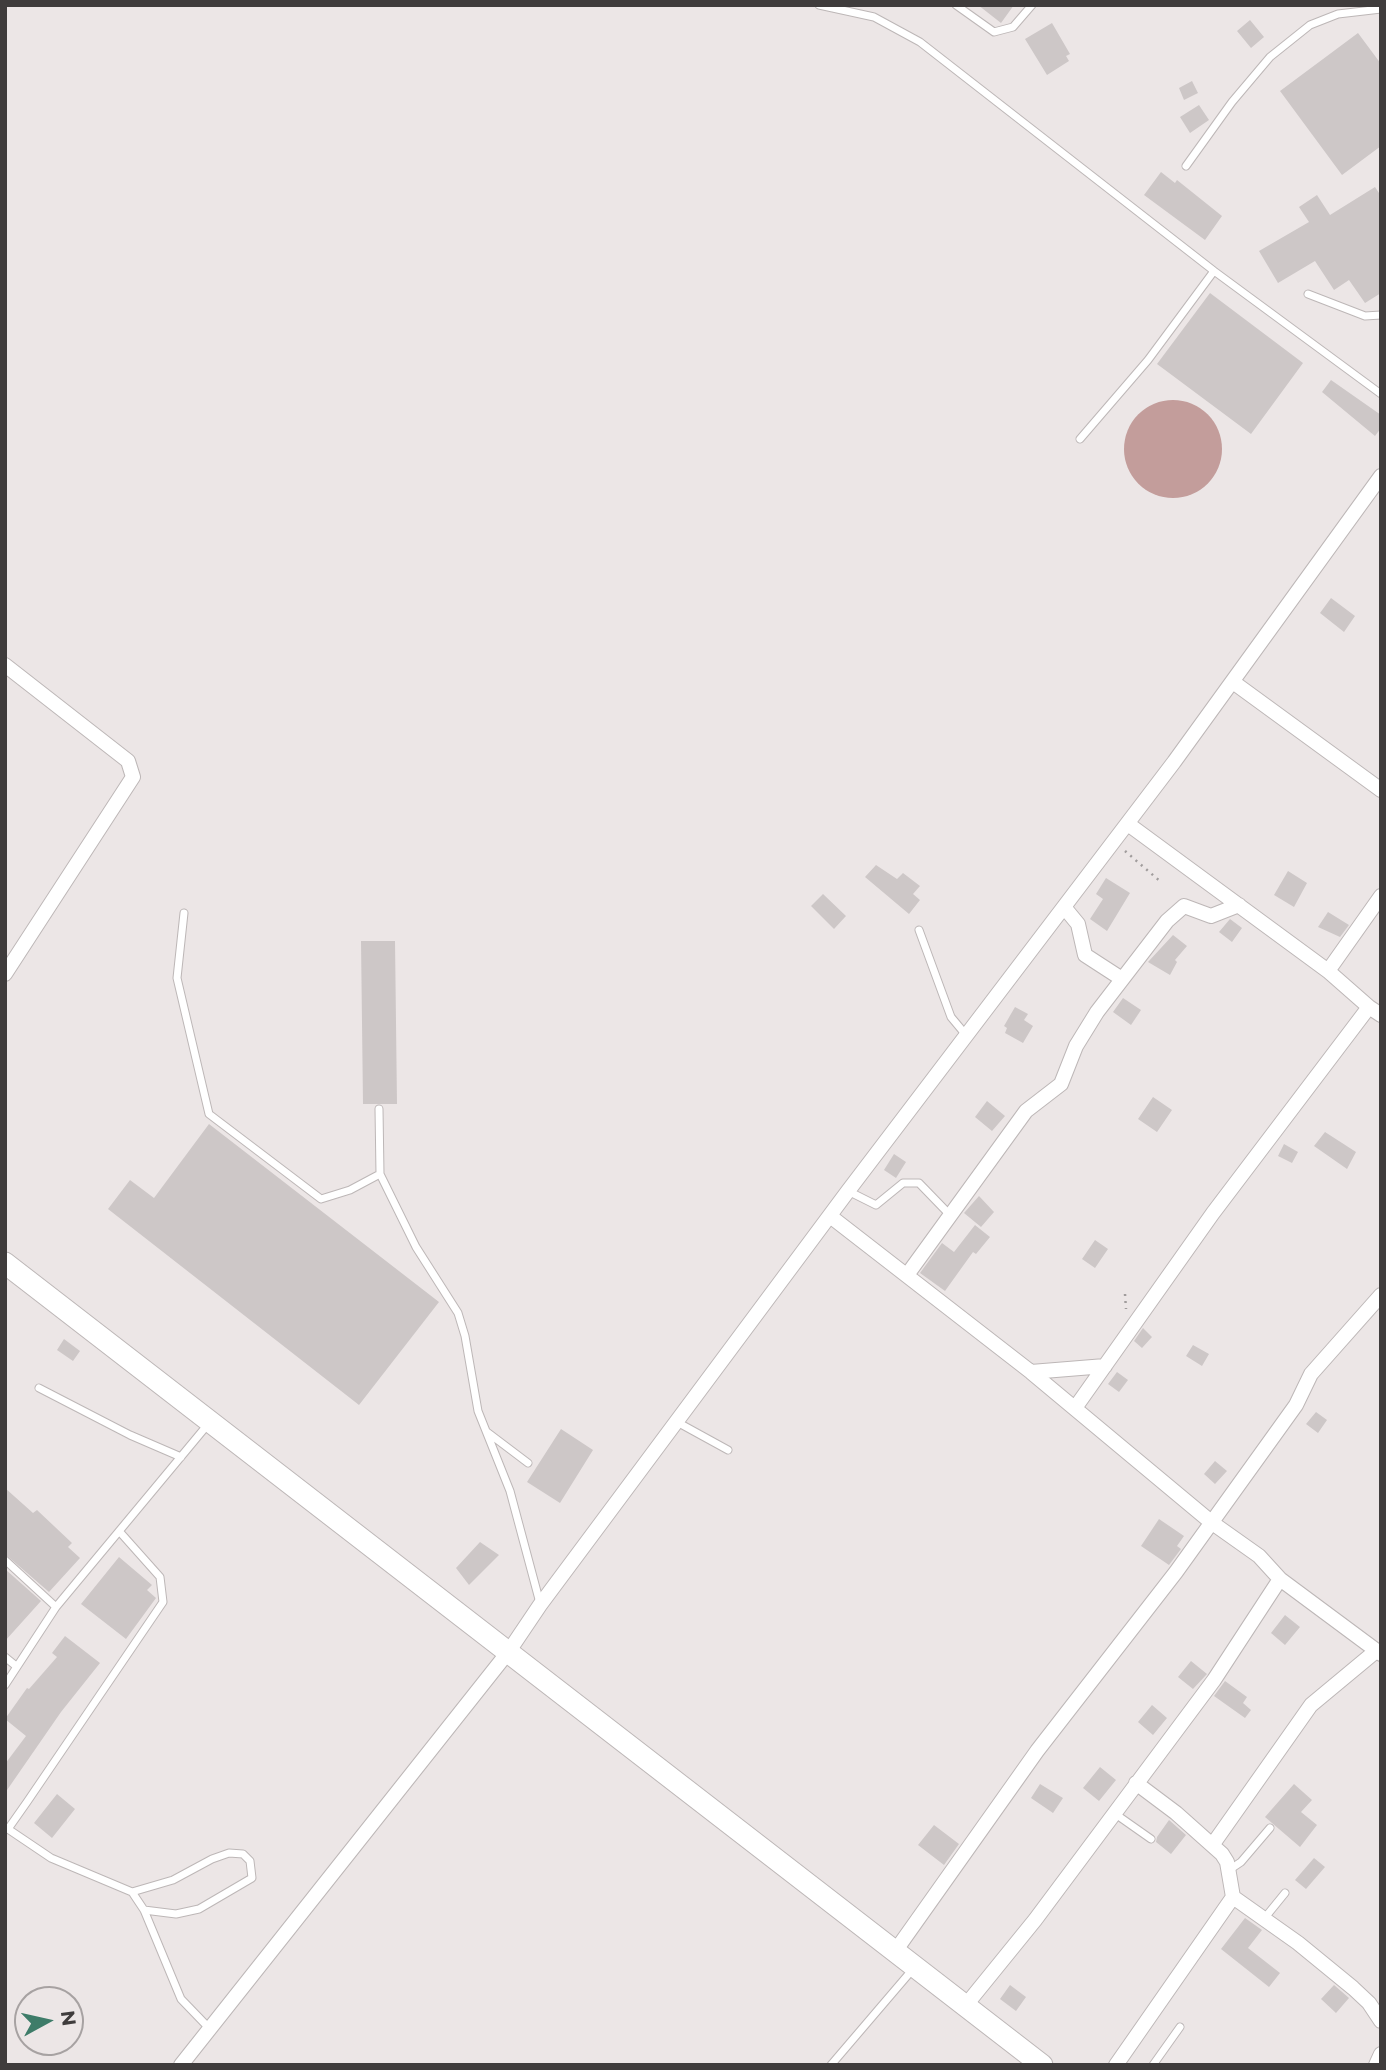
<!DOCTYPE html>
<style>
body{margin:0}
#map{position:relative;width:1386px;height:2070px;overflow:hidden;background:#ece6e6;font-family:Montserrat,sans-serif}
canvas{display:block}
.frame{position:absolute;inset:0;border:7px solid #3f3c3c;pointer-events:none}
.north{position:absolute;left:14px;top:1986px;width:70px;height:70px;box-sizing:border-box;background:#ece6e6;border:2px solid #a7a2a2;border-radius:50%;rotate:82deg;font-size:19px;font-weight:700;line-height:28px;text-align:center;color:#3f3c3c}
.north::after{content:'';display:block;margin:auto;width:24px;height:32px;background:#3e7c69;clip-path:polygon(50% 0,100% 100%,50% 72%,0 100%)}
</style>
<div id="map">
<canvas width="1386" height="2070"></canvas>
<div class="frame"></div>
<div class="north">N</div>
</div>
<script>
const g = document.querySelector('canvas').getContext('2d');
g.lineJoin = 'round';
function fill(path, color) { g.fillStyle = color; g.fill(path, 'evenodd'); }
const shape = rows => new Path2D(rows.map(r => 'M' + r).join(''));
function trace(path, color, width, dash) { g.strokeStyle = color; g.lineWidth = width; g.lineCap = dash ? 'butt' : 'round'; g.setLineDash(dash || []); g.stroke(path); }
fill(shape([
 '1124 449a49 49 0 1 1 98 0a49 49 0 1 1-98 0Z'
]), '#c39d9b');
fill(shape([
 [978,5,1014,5,1001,23],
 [1250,20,1264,37,1251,48,1237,31],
 [1052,23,1070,54,1066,56,1069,61,1047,75,1025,39],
 [1358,33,1381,64,1381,146,1342,175,1280,91],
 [1192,81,1198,93,1184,100,1179,88],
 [1199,105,1209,120,1190,133,1180,117],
 [1161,172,1175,183,1177,180,1222,216,1205,240,1144,195],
 [1375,187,1381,196,1381,293,1365,303,1349,280,1334,290,1315,261,1278,283,1259,251,1309,222,1299,207,1317,195,1330,215],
 [1210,293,1303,363,1251,434,1157,364],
 [1331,380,1381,415,1381,428,1375,436,1322,392],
 [1331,598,1355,616,1344,632,1320,613],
 [876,865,897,879,903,873,920,886,913,894,920,900,909,914,865,877],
 [1288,871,1307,883,1294,907,1274,895],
 [1106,878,1130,893,1107,931,1090,919,1103,899,1096,894],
 [823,894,846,916,834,929,811,906],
 [1328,912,1349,925,1340,937,1318,927],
 [1230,919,1242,928,1232,942,1219,932],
 [1173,935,1187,946,1175,960,1177,962,1170,975,1148,962],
 [361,941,395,941,397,1104,363,1104],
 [1123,998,1141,1010,1131,1025,1113,1012],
 [1015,1007,1028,1014,1024,1020,1033,1026,1023,1043,1005,1033,1007,1028,1004,1026],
 [1153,1097,1172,1110,1157,1132,1138,1119],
 [987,1101,1005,1116,992,1131,975,1117],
 [209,1124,439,1302,359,1405,108,1209,130,1180,154,1198],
 [1325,1132,1356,1152,1347,1169,1314,1146],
 [1284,1144,1298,1152,1292,1163,1278,1156],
 [894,1154,906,1162,896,1178,884,1170],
 [979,1196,994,1212,981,1227,964,1213],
 [975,1225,990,1237,976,1254,973,1252,945,1291,920,1273,942,1243,954,1252],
 [1095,1240,1108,1249,1095,1268,1082,1259],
 [1143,1328,1152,1337,1142,1348,1134,1341],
 [64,1339,80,1351,73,1361,57,1350],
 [1193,1345,1209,1354,1202,1366,1186,1356],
 [1117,1372,1128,1380,1119,1392,1108,1384],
 [1316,1412,1327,1420,1318,1433,1306,1424],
 [561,1429,593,1450,560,1503,527,1482],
 [1215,1461,1227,1471,1215,1484,1204,1474],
 [5,1488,33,1513,37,1510,72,1543,68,1547,80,1558,49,1592,5,1554],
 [1159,1519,1184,1536,1177,1546,1181,1549,1169,1565,1141,1546],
 [480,1542,499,1555,469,1585,456,1568],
 [119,1557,152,1585,147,1590,156,1598,126,1639,81,1604],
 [5,1569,41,1601,5,1641],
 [1285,1615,1300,1627,1285,1645,1271,1633],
 [65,1636,100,1663,61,1712,5,1793,5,1764,26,1736,5,1719,27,1688,29,1689,57,1657,52,1653],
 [1191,1661,1207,1674,1193,1689,1178,1677],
 [1225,1681,1247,1697,1243,1703,1251,1710,1245,1718,1214,1696],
 [1152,1705,1167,1718,1153,1735,1138,1722],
 [1100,1767,1116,1780,1099,1801,1083,1788],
 [1040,1784,1063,1798,1053,1813,1031,1798],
 [1294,1784,1312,1800,1301,1812,1317,1825,1300,1847,1265,1817],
 [57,1794,75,1809,52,1838,34,1823],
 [1169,1820,1186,1835,1171,1854,1156,1842,1157,1837],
 [934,1825,959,1844,944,1865,918,1845],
 [1314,1858,1325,1867,1306,1889,1295,1880],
 [1245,1918,1262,1930,1248,1948,1280,1973,1269,1987,1221,1949],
 [1010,1985,1026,1997,1016,2011,1000,1999],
 [1334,1985,1349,1998,1336,2013,1321,1999]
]), '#cdc7c7');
const lane = shape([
 [819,5,874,17,920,42,1214,271,1381,394],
 [956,5,994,32,1013,27,1032,5],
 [1186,166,1232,102,1270,57,1310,25,1338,14,1381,9],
 [1308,294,1365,316,1381,315],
 [1080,439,1148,360,1214,271],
 [184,913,177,978,209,1114,321,1199,350,1190,380,1174],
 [919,930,951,1017,966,1035],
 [379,1109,380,1174,416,1247,458,1313,465,1336,478,1411,510,1491,540,1603],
 [848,1191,876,1205,903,1183,919,1183,950,1215],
 [39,1388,130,1435,181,1457],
 [677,1422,728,1450],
 [487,1432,528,1463],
 [5,1560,56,1607],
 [5,1657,16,1666],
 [5,1685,56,1607,209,1423],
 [1114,1813,1151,1839],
 [5,1827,8,1829,27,1802,163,1602,160,1577,119,1531],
 [8,1829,51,1858,132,1892,144,1910,181,1999,209,2028],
 [1229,1870,1241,1862,1270,1828],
 [132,1892,173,1880,212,1859,229,1853,243,1854,250,1861,252,1878,199,1909,176,1914,144,1910],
 [1263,1920,1285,1893],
 [831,2065,913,1969],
 [1153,2065,1180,2027]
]);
const street = shape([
 [5,665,128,761,133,777,5,974],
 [1233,682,1381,790],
 [1128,824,1328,971,1381,896],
 [1064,907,1078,924,1085,955,1122,979],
 [1369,1007,1381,1015],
 [830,1216,1031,1372,1211,1522,1259,1556,1280,1579,1214,1680,1035,1920,966,2005],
 [907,1275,1026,1111,1061,1084,1076,1046,1097,1012,1167,921,1184,906,1211,916,1239,905],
 [1031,1372,1105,1366],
 [1075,1408,1213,1213,1369,1007,1328,971],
 [1280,1579,1381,1654],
 [1213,1844,1311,1705,1376,1651],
 [1233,1897,1298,1943,1353,1988,1369,2003,1381,2021],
 [896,1950,1037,1751,1176,1572,1296,1405,1311,1374,1381,1295],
 [181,2065,509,1651,540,1605,848,1191,1174,762,1381,476],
 [1116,2065,1233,1897,1227,1862,1222,1854,1176,1813,1136,1783],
 [1376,2065,1381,2054]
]);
const secondary = shape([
 [5,1263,1042,2065]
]);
trace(lane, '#bdb7b7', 9);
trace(street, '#bdb7b7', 16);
trace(secondary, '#bdb7b7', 23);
trace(shape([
 [1125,851,1161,882],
 [1125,1294,1126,1309]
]), '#a09c9c', 2.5, [2, 5]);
trace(lane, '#fff', 7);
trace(street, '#fff', 14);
trace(secondary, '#fff', 21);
</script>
